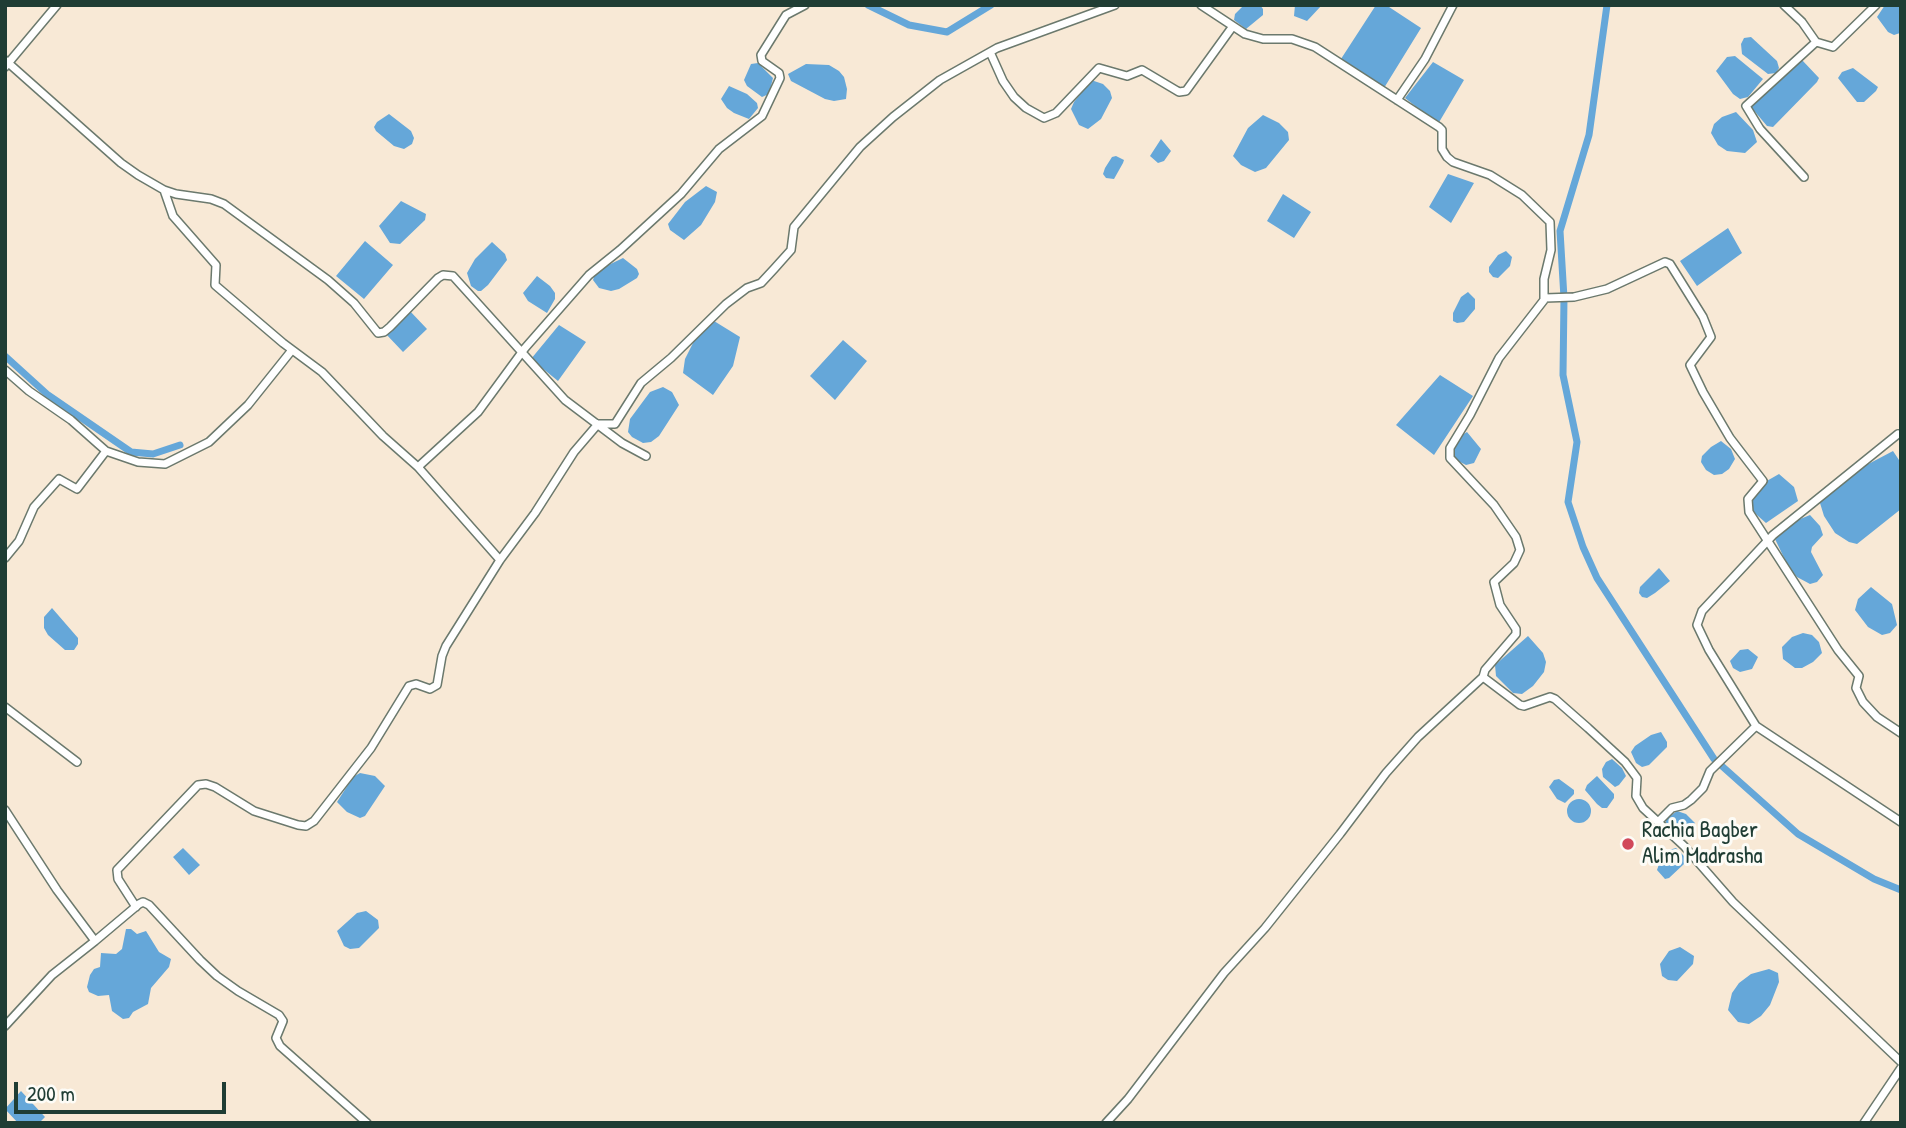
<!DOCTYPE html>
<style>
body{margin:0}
#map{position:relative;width:1906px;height:1128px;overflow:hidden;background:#f8e9d6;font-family:"Patrick Hand",sans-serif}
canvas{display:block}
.frame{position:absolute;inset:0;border:7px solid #1f3d34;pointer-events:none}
.scale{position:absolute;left:14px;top:1082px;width:212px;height:32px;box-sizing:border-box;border:4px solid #1f3d34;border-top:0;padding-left:9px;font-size:21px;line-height:24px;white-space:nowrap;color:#1f3d34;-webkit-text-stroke:5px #fdfcf7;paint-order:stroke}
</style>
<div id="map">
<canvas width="1906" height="1128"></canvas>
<div class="frame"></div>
<div class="scale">200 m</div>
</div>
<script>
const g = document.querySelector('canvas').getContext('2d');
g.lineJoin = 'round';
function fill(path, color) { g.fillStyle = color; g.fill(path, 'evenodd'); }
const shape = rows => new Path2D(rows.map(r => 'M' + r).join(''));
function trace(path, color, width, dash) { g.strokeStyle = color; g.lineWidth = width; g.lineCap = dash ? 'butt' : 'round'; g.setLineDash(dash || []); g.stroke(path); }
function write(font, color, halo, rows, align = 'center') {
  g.font = font + ' "Patrick Hand",sans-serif'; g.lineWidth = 6; g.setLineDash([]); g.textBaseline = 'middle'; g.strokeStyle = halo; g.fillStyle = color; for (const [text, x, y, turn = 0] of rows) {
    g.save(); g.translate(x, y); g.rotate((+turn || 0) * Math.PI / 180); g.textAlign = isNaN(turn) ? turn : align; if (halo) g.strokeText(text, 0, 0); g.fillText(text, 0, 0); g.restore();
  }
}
fill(shape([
 [1244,5,1260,5,1263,9,1263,15,1246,29,1234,20,1235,14],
 [1295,5,1322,5,1307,21,1294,16],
 [1376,5,1386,5,1421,28,1384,88,1339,62],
 [1885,5,1897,5,1901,8,1900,33,1894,35,1888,32,1877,17],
 [1751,37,1777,61,1779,68,1776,73,1768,74,1742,54,1741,44,1744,38],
 [1735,56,1763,79,1748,97,1740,99,1733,94,1716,71,1727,57],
 [1802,60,1819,78,1817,82,1773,127,1767,126,1751,107,1794,65],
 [1433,62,1464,80,1438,124,1405,98],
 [758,63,773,78,769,94,762,97,747,86,744,80,751,64],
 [806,64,829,65,839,71,844,77,847,89,846,99,834,101,825,99,791,81,788,74],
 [1853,68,1878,87,1876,91,1864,102,1857,102,1838,78,1842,72],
 [1091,80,1103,84,1110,91,1112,98,1101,119,1088,129,1079,125,1071,109,1074,102],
 [729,86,747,94,757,103,758,108,749,119,734,113,727,108,721,99],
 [1736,112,1753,130,1757,142,1745,153,1727,151,1718,145,1711,133,1714,124,1722,117],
 [389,114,411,131,414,138,412,144,404,149,394,146,376,131,374,127,377,122],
 [1263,115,1279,123,1288,132,1289,140,1266,168,1255,172,1241,165,1233,156,1248,128],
 [1161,139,1171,151,1164,161,1158,163,1150,156],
 [1116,156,1124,160,1123,163,1114,179,1106,178,1103,174,1105,168,1112,157],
 [1448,174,1474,183,1451,223,1429,207],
 [706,186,717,192,715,202,701,225,684,240,670,230,668,224,685,202],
 [1283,194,1311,212,1294,238,1267,221],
 [401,201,426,214,425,220,400,244,390,243,379,226],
 [1728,228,1742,253,1697,286,1680,261],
 [365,241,393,265,364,299,336,276],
 [492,242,505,254,507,260,488,285,481,291,478,291,471,286,467,273,475,259],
 [1506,251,1512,257,1510,266,1498,278,1493,277,1489,272,1489,267,1498,255],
 [623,258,637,269,639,274,637,278,619,289,611,291,599,288,593,280,596,271],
 [537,276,550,286,555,293,555,299,547,313,528,301,523,293],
 [1468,292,1475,299,1475,309,1464,322,1457,323,1453,321,1453,313,1461,297],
 [409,310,427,329,403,352,385,333],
 [714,321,740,337,733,366,713,395,683,373,685,359,694,341],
 [559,325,586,342,558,381,531,359],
 [843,340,867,361,835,400,810,376],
 [1440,375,1473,396,1434,455,1396,425],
 [663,387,672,392,679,405,659,436,651,442,643,443,632,437,628,432,630,419,650,392],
 [1467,432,1481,449,1474,463,1466,465,1458,461,1450,451,1459,437],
 [1721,441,1731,449,1735,459,1729,469,1722,474,1714,475,1706,470,1701,462,1702,456,1711,447],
 [1893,451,1901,463,1901,509,1857,544,1849,542,1835,533,1824,516,1820,503,1829,492,1857,470],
 [1779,474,1794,487,1798,501,1766,523,1750,509,1750,499,1765,482],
 [1810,515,1820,526,1823,535,1812,547,1811,552,1823,575,1817,582,1810,584,1797,577,1788,566,1775,539,1781,530,1793,522],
 [1659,568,1670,581,1655,593,1647,598,1642,597,1639,593,1640,587],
 [1871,587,1892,604,1897,625,1890,633,1882,635,1868,627,1855,610,1858,599],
 [52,608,78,638,78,644,74,650,65,650,48,635,44,628,44,617],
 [1803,633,1812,635,1819,642,1822,653,1813,662,1802,668,1795,668,1783,659,1782,647,1792,637],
 [1528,636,1543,653,1546,662,1544,672,1533,686,1522,694,1513,693,1496,676,1495,665],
 [1748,649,1758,657,1752,669,1740,672,1733,668,1730,661,1740,650],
 [1661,732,1667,742,1667,747,1649,765,1642,767,1636,763,1631,752,1635,746,1651,735],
 [1612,759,1622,768,1626,776,1619,785,1615,787,1603,777,1602,769,1606,762],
 [360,773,375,776,385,786,365,816,360,818,347,812,337,802,353,777],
 [1597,776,1614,794,1614,798,1607,808,1602,808,1597,804,1585,790,1587,785],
 [1559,779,1574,790,1574,794,1565,803,1557,799,1549,787,1554,780],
 '1567 811a12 12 0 1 1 24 0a12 12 0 1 1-24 0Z',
 [1677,811,1686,814,1695,823,1689,836,1682,840,1668,827,1665,820],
 [183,848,200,865,189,875,173,857],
 [1676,848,1686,858,1684,864,1669,878,1665,879,1657,870,1659,864,1669,850],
 [366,911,378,920,379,928,359,948,350,949,344,946,337,931,357,913],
 [126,929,131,929,137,934,146,931,159,952,171,959,169,967,151,988,148,1004,133,1012,129,1018,123,1019,112,1011,109,995,98,996,89,992,87,987,90,975,94,969,100,967,101,953,116,954,122,949],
 [1680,947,1694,956,1693,964,1677,981,1668,980,1662,976,1660,964,1669,951],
 [1769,969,1778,973,1779,982,1770,1005,1761,1016,1749,1024,1738,1022,1728,1010,1732,993,1739,983,1751,974],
 [21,1091,45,1117,39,1123,18,1123,5,1109]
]), '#65a7d9');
trace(shape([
 [868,5,909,25,947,32,991,5],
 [1607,5,1589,135,1560,231,1564,298,1563,375,1577,442,1568,502,1583,547,1597,578,1714,759,1798,834,1874,879,1901,890],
 [5,356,48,395,131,452,153,454,180,445]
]), '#65a7d9', 7);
const minor = shape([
 [1201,5,1245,34,1263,39,1292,39,1315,47,1439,127,1442,130,1442,149,1447,157,1453,162,1490,175,1522,195,1550,222,1551,250,1544,279,1544,300,1499,358,1470,415,1450,448,1450,458,1494,505,1516,537,1520,550,1514,563,1494,582,1500,605,1516,629,1516,634,1485,670,1483,677,1520,705,1524,706,1550,697,1555,699,1588,728,1625,762,1637,778,1636,796,1643,808,1684,846,1733,902,1901,1062],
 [1784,5,1802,22,1816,42],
 [990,52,1003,81,1014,97,1026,108,1044,118,1056,113,1099,68,1127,76,1142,70,1179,92,1186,91,1233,26],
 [5,60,121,163,138,175,164,190,173,216,216,265,215,285,283,343,322,372,383,436,418,467,500,560],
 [5,67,57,5],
 [1397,100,1425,59,1453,5],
 [1804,177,1760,129,1746,106,1816,42,1833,47,1876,5],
 [164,190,176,194,211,199,224,204,328,280,354,303,378,333,384,332,390,327,438,278,443,275,453,276,565,400,622,443,646,456],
 [1545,298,1574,297,1607,289,1665,262,1670,264,1703,317,1711,337,1690,365,1703,392,1730,438,1763,481,1748,499,1749,512,1838,650,1859,676,1856,688,1863,702,1877,717,1901,733],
 [5,370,29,391,71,420,106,451,138,462,165,464,209,442,248,405,292,350],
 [418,467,478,412,525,348,589,275,620,250,681,194,719,149,762,116,780,78,779,73,762,61,761,55,786,15,805,5],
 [5,558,19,541,34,507,59,479,77,489,106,451],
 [5,707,77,762],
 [1756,726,1901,822],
 [5,810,57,890,95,941,139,904,143,902,149,905,200,960,217,976,238,991,279,1015,283,1021,276,1038,280,1046,367,1123],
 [1658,822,1672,808,1684,805,1691,800,1703,788,1710,771,1756,726,1709,650,1697,625,1702,611,1773,535,1898,434],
 [136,907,118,879,117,870,198,785,206,784,215,787,254,811,298,825,306,826,314,821,371,748,409,686,416,684,430,689,437,685,442,656,446,646,500,560,535,513,574,452,598,424,615,424,641,383,671,358,726,304,747,288,761,283,774,269,791,250,794,227,860,147,893,117,940,80,997,48,1115,5],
 [5,1026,52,975,95,941],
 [1106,1123,1128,1099,1224,973,1265,928,1340,834,1386,773,1418,737,1483,677],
 [1864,1123,1901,1068]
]);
trace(minor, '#6b796d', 10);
trace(minor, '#fff', 7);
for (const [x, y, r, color] of [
 [1628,844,7,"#d1495b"]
]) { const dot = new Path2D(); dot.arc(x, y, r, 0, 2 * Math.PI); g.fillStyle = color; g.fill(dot); trace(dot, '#fdfcf7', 2.5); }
write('23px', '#1f3d34', '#fdfcf7', [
 ["Rachia Bagber",1642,831],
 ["Alim Madrasha",1642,857]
], 'left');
</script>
